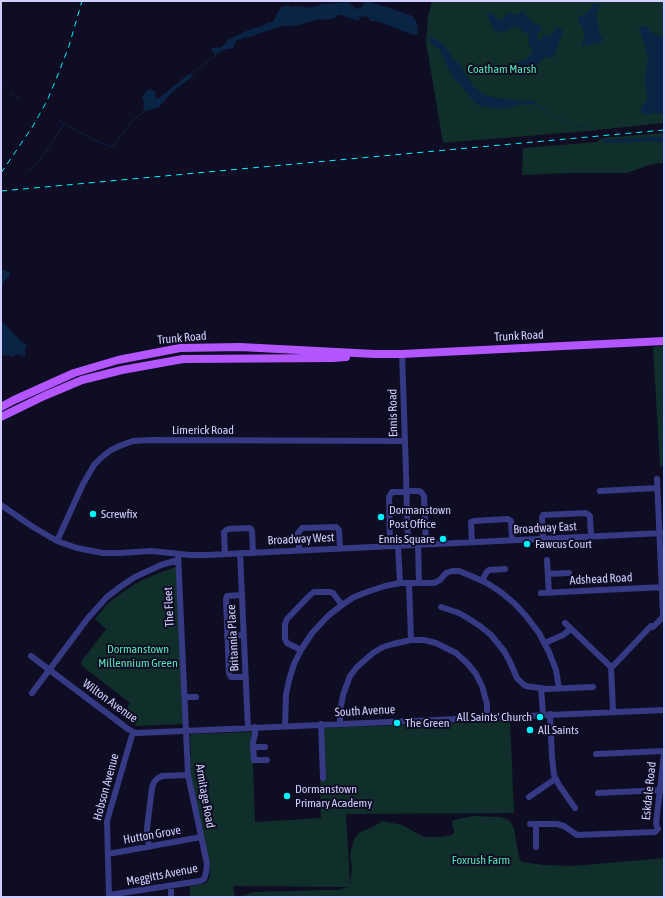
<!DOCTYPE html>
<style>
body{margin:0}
#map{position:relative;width:665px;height:898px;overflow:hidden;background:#0f0d23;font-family:"Asap Condensed",sans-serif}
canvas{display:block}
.frame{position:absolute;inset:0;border:2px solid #d1cfff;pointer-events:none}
</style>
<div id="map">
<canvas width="665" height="898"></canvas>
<div class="frame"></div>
</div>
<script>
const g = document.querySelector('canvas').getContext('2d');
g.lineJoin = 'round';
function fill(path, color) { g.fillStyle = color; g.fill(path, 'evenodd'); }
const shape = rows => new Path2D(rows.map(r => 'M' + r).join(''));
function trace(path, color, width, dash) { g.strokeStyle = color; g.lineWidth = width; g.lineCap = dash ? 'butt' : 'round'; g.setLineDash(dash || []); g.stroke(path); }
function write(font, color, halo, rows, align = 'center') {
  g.font = font + ' "Asap Condensed",sans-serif'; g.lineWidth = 4; g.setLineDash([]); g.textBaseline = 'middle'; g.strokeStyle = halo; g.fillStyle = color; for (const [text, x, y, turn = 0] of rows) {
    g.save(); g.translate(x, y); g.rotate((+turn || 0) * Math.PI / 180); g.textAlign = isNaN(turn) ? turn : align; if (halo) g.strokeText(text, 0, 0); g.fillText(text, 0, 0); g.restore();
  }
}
fill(shape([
 [432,1,664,1,664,123,588,131,443,143,426,42,428,16],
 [664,133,664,164,661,163,649,165,627,173,569,173,522,175,523,148,597,142,601,138],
 [664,346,664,466,660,466,653,347],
 [176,567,184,724,137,726,122,715,130,703,82,666,81,662,106,629,95,619,107,604,120,594,140,581,159,573],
 [510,721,514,813,346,814,350,884,352,869,350,855,354,839,360,832,373,827,382,821,402,825,424,837,440,837,452,835,454,832,454,829,452,825,452,822,454,820,473,816,500,817,509,820,514,828,519,858,522,862,544,865,573,866,664,858,664,897,238,897,254,892,296,891,321,890,338,890,348,887,233,886,235,897,190,897,190,886,204,884,207,882,210,876,210,868,191,777,190,757,191,756,190,737,191,734,252,732,255,822,321,818,320,780,326,780,323,728]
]), '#102e2a');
fill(shape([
 [365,1,387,7,412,16,415,19,417,24,418,34,414,35,410,34,377,21,371,21,368,17,359,16,360,20,357,20,346,17,342,15,338,15,335,18,325,20,321,19,294,26,283,26,257,34,252,37,243,38,237,40,234,44,234,48,224,50,216,55,211,49,215,47,219,48,223,46,228,40,244,32,254,28,260,27,269,22,272,23,281,7,288,5,291,7,299,6,308,8,323,4,341,3,345,2,349,3,356,9,362,7],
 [593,4,599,4,600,7,598,9,596,13,597,17,596,20,599,26,599,33,603,39,601,42,597,44,594,43,589,45,581,46,584,39,584,34,582,27,578,21,578,17,580,15,582,16,588,12],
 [521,12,523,12,532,22,541,26,542,30,537,34,537,38,539,40,542,40,543,36,545,35,547,36,550,35,554,32,555,28,560,28,563,31,553,58,547,57,543,59,541,62,537,64,529,66,526,69,526,73,523,77,520,76,521,73,523,70,523,67,518,63,519,61,523,61,526,60,532,53,532,49,528,44,529,34,524,32,519,28,516,26,511,28,506,31,501,31,498,33,495,31,486,14,492,14,496,18,499,20,502,19,506,14,509,13,517,15],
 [641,26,647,27,651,32,656,35,664,37,664,114,653,113,648,115,643,113,639,110,647,101,647,93,645,80,648,56,639,27],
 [429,36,440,42,451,53,452,58,459,64,471,83,474,87,483,94,496,98,522,101,532,101,538,104,538,106,533,104,529,104,527,105,520,104,515,107,510,107,502,109,482,107,478,104,476,104,465,91,463,87,459,85,451,74,439,49,435,47,428,40],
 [189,74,193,76,171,93,159,107,147,111,145,111,143,106,144,102,142,97,149,89,155,91,156,99,159,98],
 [648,137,664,137,664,143,653,141,609,143,604,142,602,139,608,140],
 [1,270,4,270,10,272,10,276,4,281,1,291],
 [1,320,6,326,11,330,21,342,25,343,27,345,25,350,25,358,22,355,14,354,15,357,8,355,1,356]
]), '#0a2446');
trace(shape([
 [190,75,216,55],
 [1,84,4,88],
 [11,94,21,100],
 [538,106,554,117,567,122,586,128,589,131],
 [58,120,90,138,108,146,113,146,131,122,145,111],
 [600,139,602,139],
 [27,172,34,166,46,152,64,124]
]), '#0a2446', 1);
trace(shape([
 [402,354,406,471],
 [406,475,408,545],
 [657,479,663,615,664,619],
 [406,491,419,491,421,492,424,496,426,544],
 [600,491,657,488],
 [1,505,33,527,57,541,77,548,103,553,120,553,151,551,190,555,207,555,664,533],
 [543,539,542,518,543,515,586,513,590,516,591,536],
 [57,541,83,484,94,465,102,457,111,450,122,445,133,441,151,440,405,441],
 [472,542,471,522,474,521,508,519,511,521,512,540],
 [418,544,419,583],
 [398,545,400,583],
 [390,546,389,497,392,492,406,492],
 [299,550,298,533,302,528,336,527,339,530,340,548],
 [240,553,248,728],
 [225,554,224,532,228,529,249,528,251,529,252,531,253,553],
 [547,560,549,593],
 [548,574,569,573],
 [482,581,486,573,489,570,505,569],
 [409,583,411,640],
 [541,593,664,587],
 [241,595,228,596,227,596,226,599,229,673,231,677,246,677],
 [441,607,459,613,466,617,480,626,491,635,504,651,510,662,517,678,523,684,526,686,547,689,593,687],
 [565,623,611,667,613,711],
 [227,636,244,635],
 [545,643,563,635,571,629],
 [301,650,287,643,285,639,285,624,287,619,309,596,314,592,330,592,333,593,342,605],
 [31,656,128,729,133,732,137,733,664,710],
 [611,667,614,665,651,626,653,627,663,617],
 [541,688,543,714],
 [32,693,88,618,107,597,120,587,135,577,161,565,178,560],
 [185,697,196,697],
 [550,714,552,757,554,775,559,785,575,808],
 [321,724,323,778],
 [340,724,340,712,343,695,350,676,357,667,373,653,383,647,393,644,411,640,424,640,436,643,456,653,467,663,476,674,482,686,487,704,487,717],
 [285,726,286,695,289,680,294,664,301,650,312,633,329,615,342,605,354,597,367,592,385,586,400,583,434,583,440,580,446,573,452,571,459,571,469,575,487,583,502,593,515,604,526,616,539,633,549,652,556,670,559,688],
 [255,727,255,735,253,742,254,760,267,760],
 [253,747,265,747],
 [596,754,664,751],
 [598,793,662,790],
 [529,797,555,779],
 [530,824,557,824,564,826,577,835,655,832,658,829],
 [658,829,656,824,664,754],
 [149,847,147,833,147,828,152,788,154,782,158,778,162,776,188,775],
 [536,847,536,824],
 [108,854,201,837],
 [171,886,171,897],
 [109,895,200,881,204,879,206,873,207,864,188,775,178,554],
 [109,897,107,821,133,732]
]), '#363984', 6);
trace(shape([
 [1,407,14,400,74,373,118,360,180,348,240,347,375,354,402,354,664,341],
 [1,417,44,396,82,380,122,370,183,359,333,358,346,357]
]), '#b356ff', 8);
trace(shape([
 [1,173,33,126,47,101,57,77,69,46,82,1],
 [1,191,664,130]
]), '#00f4fa', 1, [6, 5]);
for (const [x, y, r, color] of [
 [93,514,4,"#00f4fa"],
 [381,517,4,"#00f4fa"],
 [443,539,4,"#00f4fa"],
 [527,544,4,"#00f4fa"],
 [540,717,4,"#00f4fa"],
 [397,723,4,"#00f4fa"],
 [530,730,4,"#00f4fa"],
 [287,796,4,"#00f4fa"]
]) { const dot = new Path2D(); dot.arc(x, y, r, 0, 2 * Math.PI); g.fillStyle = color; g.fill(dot); trace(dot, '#0f0d23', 1.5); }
write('12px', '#57e3b6', '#0f0d23', [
 ["Coatham Marsh",502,69],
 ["Dormanstown",138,649],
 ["Millennium Green",138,663],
 ["Foxrush Farm",481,860]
]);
write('12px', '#d1cfff', '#0f0d23', [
 ["Trunk Road",519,336,-3],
 ["Trunk Road",182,338,-5],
 ["Ennis Road",393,413,-91],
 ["Limerick Road",203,430],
 ["Broadway East",545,528,-3],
 ["Broadway West",301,539,-3],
 ["Adshead Road",601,579,-3],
 ["The Fleet",169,607,-93],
 ["Britannia Place",233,638,-93],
 ["Wilton Avenue",110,701,36],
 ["South Avenue",365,711,-3],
 ["Hobson Avenue",106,787,-75],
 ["Eskdale Road",649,791,-84],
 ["Armitage Road",205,796,80],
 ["Hutton Grove",152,835,-10],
 ["Meggitts Avenue",162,875,-11]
]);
write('12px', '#d1cfff', '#0f0d23', [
 ["Dormanstown",389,510],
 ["Post Office",389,524],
 ["Screwfix",101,514],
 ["Ennis Square",435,539,"right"],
 ["Fawcus Court",535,544],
 ["All Saints' Church",532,717,"right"],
 ["The Green",405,723],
 ["All Saints",538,730],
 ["Dormanstown",295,789],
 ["Primary Academy",295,803]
], 'left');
</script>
